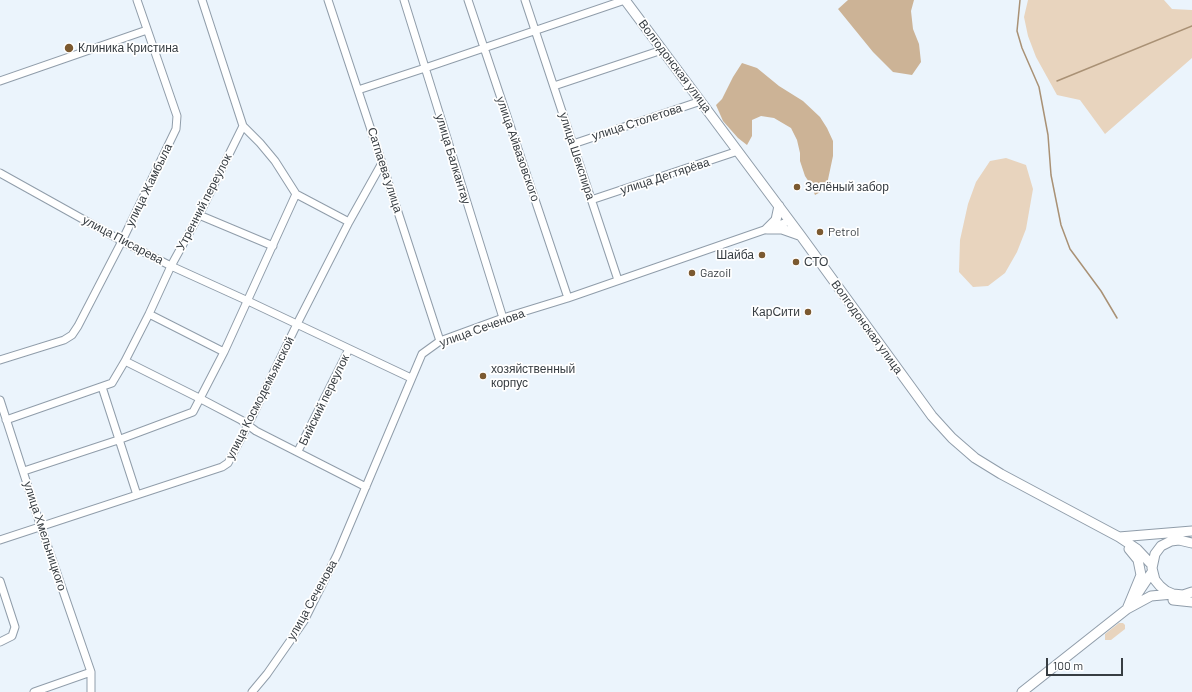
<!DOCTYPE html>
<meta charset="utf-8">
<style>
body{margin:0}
#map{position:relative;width:1192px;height:692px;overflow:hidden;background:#ebf4fc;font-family:Barlow,sans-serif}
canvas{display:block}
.scale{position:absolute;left:1046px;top:658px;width:77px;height:18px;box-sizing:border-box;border:2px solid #373d42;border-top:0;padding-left:5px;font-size:12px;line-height:14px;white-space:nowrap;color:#373d42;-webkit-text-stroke:3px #fff;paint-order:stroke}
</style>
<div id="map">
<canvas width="1192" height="692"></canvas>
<div class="scale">100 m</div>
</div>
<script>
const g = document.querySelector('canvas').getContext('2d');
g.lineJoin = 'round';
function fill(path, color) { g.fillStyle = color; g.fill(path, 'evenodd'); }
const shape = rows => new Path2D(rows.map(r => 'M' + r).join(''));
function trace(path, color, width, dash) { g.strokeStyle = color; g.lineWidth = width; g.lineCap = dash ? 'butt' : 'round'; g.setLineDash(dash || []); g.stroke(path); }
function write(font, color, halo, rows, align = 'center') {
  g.font = font + ' Barlow,sans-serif'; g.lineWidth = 3.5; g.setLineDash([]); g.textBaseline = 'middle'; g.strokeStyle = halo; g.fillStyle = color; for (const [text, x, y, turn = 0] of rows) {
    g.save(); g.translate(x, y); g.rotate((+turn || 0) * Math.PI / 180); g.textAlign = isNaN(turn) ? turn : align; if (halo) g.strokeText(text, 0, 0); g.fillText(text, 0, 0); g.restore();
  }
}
fill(shape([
 [1028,0,1164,0,1172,9,1192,10,1192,58,1105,134,1080,100,1057,95,1036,57,1028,36,1024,17],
 [1006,158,1026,165,1033,189,1026,229,1017,252,1005,273,988,286,973,287,959,272,960,240,968,204,976,182,990,161],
 [1119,623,1123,623,1125,625,1125,629,1111,640,1105,640,1105,634]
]), '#e8d4be');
fill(shape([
 [848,0,914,0,911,11,913,29,919,44,921,62,912,75,893,72,873,52,838,9],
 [742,63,757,68,779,86,803,101,820,117,827,128,833,141,833,156,826,189,815,195,811,185,805,176,800,161,800,153,797,140,791,128,774,118,761,116,752,120,752,136,747,145,738,138,723,121,716,105,722,99,733,77]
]), '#ccb396');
trace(shape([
 [1020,0,1017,31,1022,48,1039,87,1048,135,1051,175,1061,225,1070,249,1101,291,1117,318],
 [1057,81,1192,26]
]), '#a99175', 1.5);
const minor = shape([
 [328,0,382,163,440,341],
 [404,0,503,318],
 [468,0,568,298],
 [525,0,618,280],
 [0,81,147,30],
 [554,86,662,50],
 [358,90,425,68,625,0],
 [243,126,260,143,275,161,296,194,349,222],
 [573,144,701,101],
 [0,173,122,241,171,266,248,301,411,378],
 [591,200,738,151],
 [199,215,273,246],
 [149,314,224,352],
 [0,360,64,340,72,335,78,326,122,241,176,129,177,116,137,0],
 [125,361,201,399,241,420,256,431,366,487],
 [102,387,137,495],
 [0,400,41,527,91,672,91,692],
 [6,420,112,383,125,361,149,314,171,266,199,215,243,126,202,0],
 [298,451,349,349],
 [24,471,118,440,193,412,224,352,296,194],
 [0,540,222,467,228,463,248,425,297,324,349,222,382,163],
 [0,581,15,627,12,636,0,642],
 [34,692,91,672],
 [252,692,267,674,304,621,337,555,422,354,440,341,503,318,568,298,790,221]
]);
const major = shape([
 [625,0,801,236,932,416,952,438,975,458,1001,474,1119,537,1137,549,1152,565],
 [767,229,782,229,799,235],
 [767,229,776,220,779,206],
 [1119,537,1192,531],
 [1192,543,1179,540,1171,541,1161,546,1155,554,1152,568,1155,580,1160,586,1166,591,1173,594,1183,595,1192,592],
 [1136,596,1152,572],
 [1173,600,1192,602],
 [1127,609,1141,575,1138,560,1129,549],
 [1022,692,1127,609,1151,596,1173,594]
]);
trace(minor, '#909daa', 9);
trace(major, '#909daa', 11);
trace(minor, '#fff', 7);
trace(major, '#fff', 9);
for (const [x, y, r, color] of [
 [69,48,5,"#7b5930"],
 [797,187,4,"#7b5930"],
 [820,232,4,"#7b5930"],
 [762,255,4,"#7b5930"],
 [796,262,4,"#7b5930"],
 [692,273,4,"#7b5930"],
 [808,312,4,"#7b5930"],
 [483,376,4,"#7b5930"]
]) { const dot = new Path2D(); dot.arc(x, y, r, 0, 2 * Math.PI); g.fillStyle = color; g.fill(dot); trace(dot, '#fff', 1.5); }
write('12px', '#373d42', '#fff', [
 ["Клиника Кристина",78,48],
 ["Зелёный забор",805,187],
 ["Petrol",828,232],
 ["Шайба",754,255,"right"],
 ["СТО",804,262],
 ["Gazoil",700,273],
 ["КарСити",800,312,"right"],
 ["хозяйственный",491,369],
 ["корпус",491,383]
], 'left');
write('12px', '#373d42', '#fff', [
 ["Волгодонская улица",675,66,53],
 ["улица Столетова",637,122,-18],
 ["улица Айвазовского",518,149,71],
 ["улица Шекспира",577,156,72],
 ["улица Балкантау",453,159,73],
 ["Сатпаева улица",385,170,72],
 ["улица Дегтярёва",665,176,-18],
 ["улица Жамбыла",149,185,-64],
 ["Утренний переулок",204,202,-63],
 ["улица Писарева",123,240,28],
 ["Волгодонская улица",867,327,54],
 ["улица Сеченова",482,328,-20],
 ["улица Космодемьянской",260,398,-63],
 ["Бийский переулок",324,400,-64],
 ["улица Хмельницкого",45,536,72],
 ["улица Сеченова",312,600,-61]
]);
</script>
